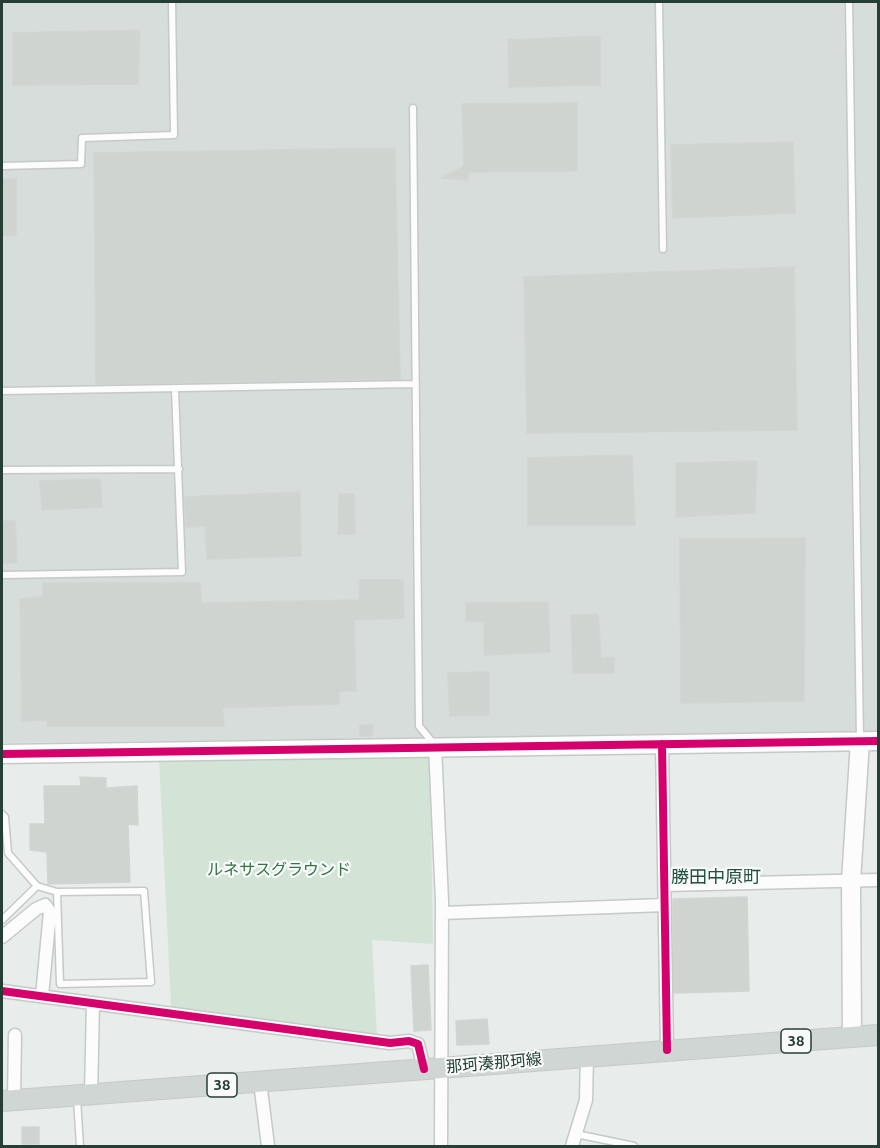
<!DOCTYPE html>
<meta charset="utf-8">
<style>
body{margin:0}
#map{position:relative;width:880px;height:1148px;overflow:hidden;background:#e8ecea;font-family:Ubuntu,sans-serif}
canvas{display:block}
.frame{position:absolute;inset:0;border:3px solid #263f36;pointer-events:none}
</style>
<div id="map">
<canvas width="880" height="1148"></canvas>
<div class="frame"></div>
</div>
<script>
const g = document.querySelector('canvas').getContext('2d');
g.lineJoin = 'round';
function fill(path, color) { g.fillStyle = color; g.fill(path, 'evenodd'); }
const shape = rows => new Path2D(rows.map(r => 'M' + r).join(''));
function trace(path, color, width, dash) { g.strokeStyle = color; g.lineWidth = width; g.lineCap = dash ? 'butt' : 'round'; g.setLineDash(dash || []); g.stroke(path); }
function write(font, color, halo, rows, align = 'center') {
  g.font = font + ' Ubuntu,"Noto Sans JP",sans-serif'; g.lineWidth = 4.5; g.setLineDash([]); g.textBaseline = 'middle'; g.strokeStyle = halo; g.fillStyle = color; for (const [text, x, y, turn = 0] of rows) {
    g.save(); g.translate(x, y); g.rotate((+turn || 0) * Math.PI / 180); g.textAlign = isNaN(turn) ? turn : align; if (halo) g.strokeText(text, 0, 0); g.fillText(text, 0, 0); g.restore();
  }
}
fill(shape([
 [2,2,878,2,878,732,2,743]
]), '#d6ddda');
fill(shape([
 [430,752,433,944,372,940,377,1035,171,1007,159,758]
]), '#d3e4d6');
const building = shape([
 [140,30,138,84,13,85,13,33,140,30],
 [600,36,600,85,509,87,508,40,600,36],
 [577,103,577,171,468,172,468,180,442,178,464,166,462,104,577,103],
 [793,142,795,213,673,218,671,145,793,142],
 [395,148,400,379,96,384,94,153,395,148],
 [2,179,16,179,16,235,2,236,2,179],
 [794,267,797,430,527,433,524,277,794,267],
 [632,455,635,525,528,525,528,458,632,455],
 [757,461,755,513,676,517,676,463,757,461],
 [100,479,102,507,42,510,40,481,100,479],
 [300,492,301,556,207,559,205,526,186,527,185,497,300,492],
 [339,494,354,494,355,534,338,534,339,494],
 [2,521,15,521,17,563,2,563,2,521],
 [805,538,804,701,681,703,680,539,805,538],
 [360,580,403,580,404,618,354,620,356,691,339,691,339,704,222,708,224,726,47,726,47,720,22,721,20,599,43,597,43,583,200,583,202,603,359,600,360,580],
 [548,602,550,652,484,655,484,622,466,621,466,603,548,602],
 [598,614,601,658,614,657,614,673,573,673,571,615,598,614],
 [489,672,489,715,450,716,448,673,489,672],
 [360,725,373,725,372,736,360,736,360,725],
 [80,777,106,778,106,788,137,786,138,825,128,824,130,882,48,884,47,852,30,850,30,824,45,824,44,786,81,786,80,777],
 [747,897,749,991,674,993,673,899,747,897],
 [428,965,431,1030,414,1031,411,966,428,965],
 [487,1019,489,1044,457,1045,456,1021,487,1019],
 [22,1127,39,1127,39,1144,22,1144,22,1127]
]);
fill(building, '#cfd4d1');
trace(building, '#d1d5d3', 1.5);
const lane = shape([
 [659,2,663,249],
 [849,2,860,739],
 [413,108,419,726,434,744],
 [2,166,81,164,82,138,174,135,172,2],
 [2,391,416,384],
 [2,470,179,469],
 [2,575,182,572,175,389],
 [2,814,5,817,8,853,37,886,57,892,144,891,151,982,60,984,57,892],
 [2,920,37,886],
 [77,1099,80,1146],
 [576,1134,634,1146]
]);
const street = shape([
 [662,744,667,1050],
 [435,746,442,901,441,1146],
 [665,885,878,880],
 [442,913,665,905],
 [2,937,36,909,45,905,50,912,42,996],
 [2,991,390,1043,409,1041,418,1044,424,1069],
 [260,1082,268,1146],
 [91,1095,93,1003],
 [14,1100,15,1035],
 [572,1146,586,1100,587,1056]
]);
const secondary = shape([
 [2,754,878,741],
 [852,1037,851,881,860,741]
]);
const primary = shape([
 [2,1101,878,1035]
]);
trace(lane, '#c5c9c7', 9);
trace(street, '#c5c9c7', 15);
trace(secondary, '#c4c9c7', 21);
trace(primary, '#c3cac8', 22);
trace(lane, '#fcfcfc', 6);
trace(street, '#fcfcfc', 12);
trace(secondary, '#fcfcfc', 18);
trace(primary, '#d0d6d4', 20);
trace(shape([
 [662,744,667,1050],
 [2,754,878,741],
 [2,991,390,1043,409,1041,418,1044,424,1069]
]), '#d6006c', 8);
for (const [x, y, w] of [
 [796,1041,30],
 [222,1085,30]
]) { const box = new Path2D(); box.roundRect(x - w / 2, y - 12, w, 24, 4.5); g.fillStyle = '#f7faf8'; g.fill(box); trace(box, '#263f36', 1.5); }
write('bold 15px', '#263f36', null, [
 ["38",796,1041],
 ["38",222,1085]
]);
write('16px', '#327445', '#f7faf8', [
 ["ルネサスグラウンド",279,870]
]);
write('16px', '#263f36', '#f7faf8', [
 ["那珂湊那珂線",494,1063,-5]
]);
write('18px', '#235141', '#f7faf8', [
 ["勝田中原町",716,877]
]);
</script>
